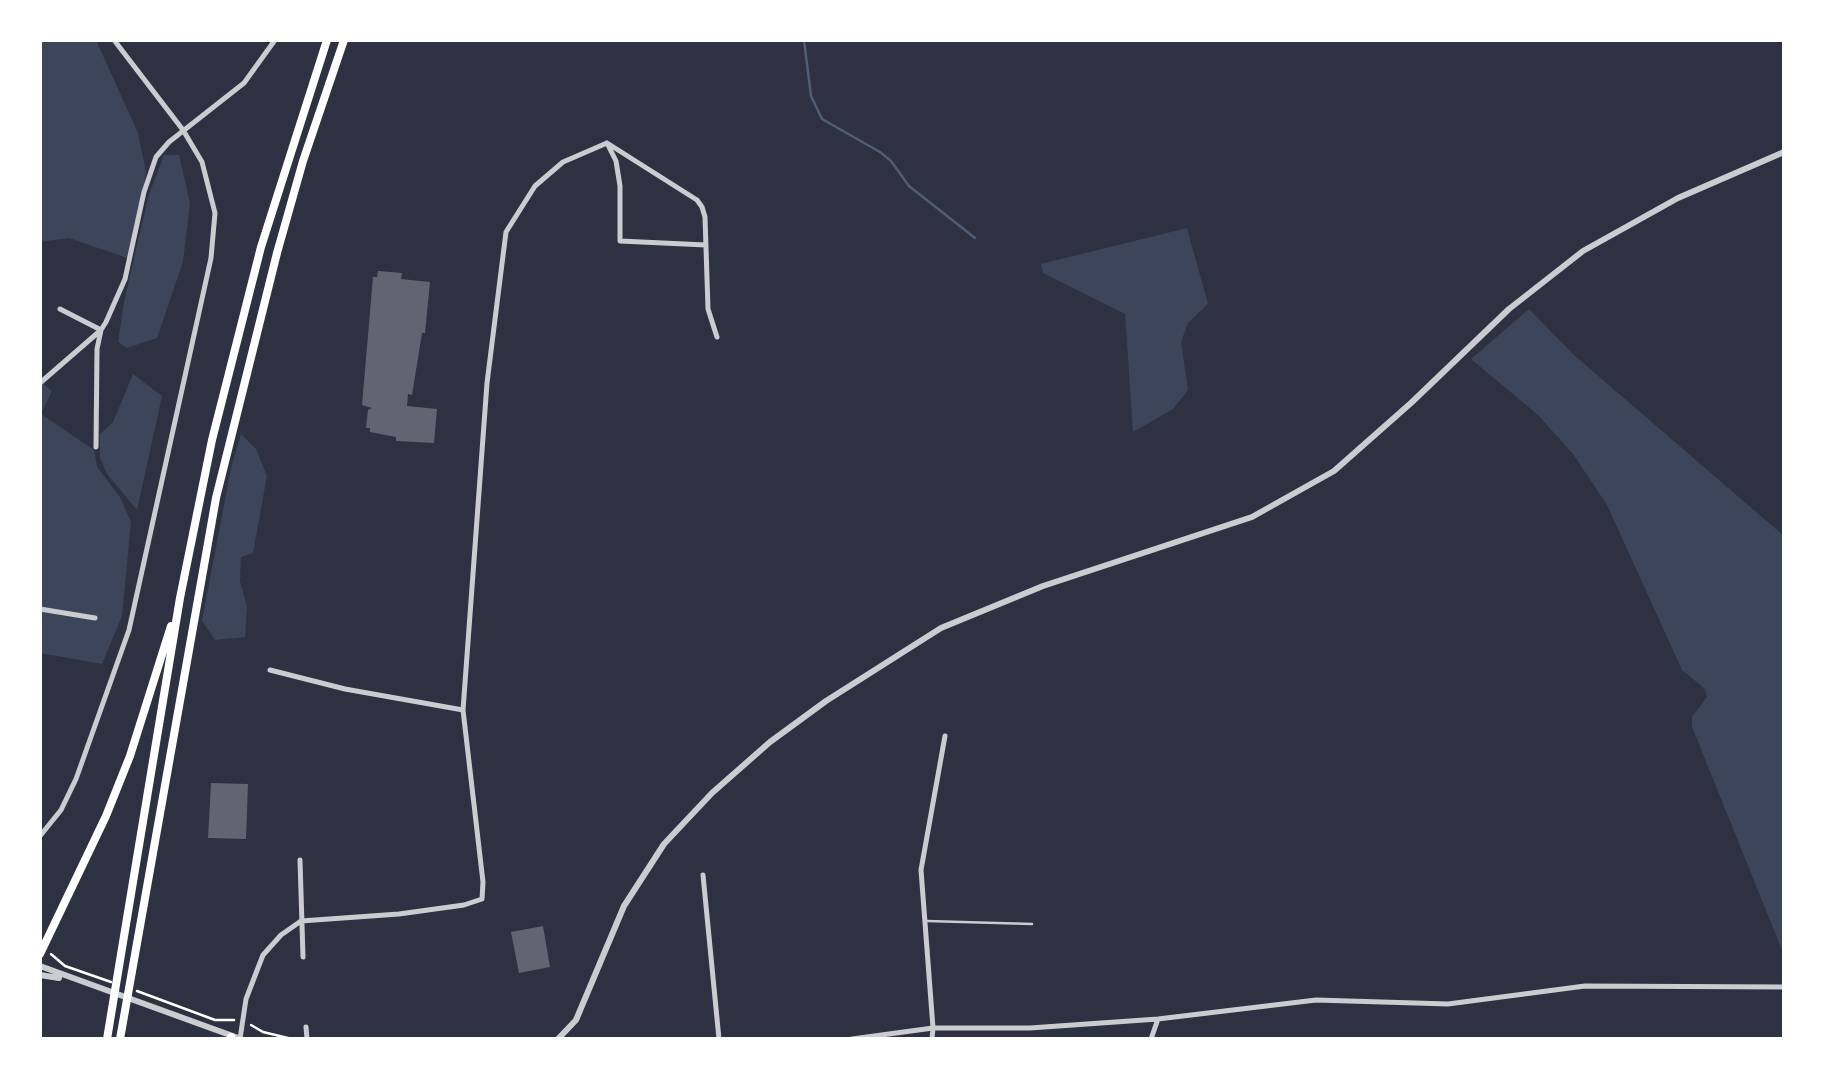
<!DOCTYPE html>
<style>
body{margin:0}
#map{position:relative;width:1824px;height:1079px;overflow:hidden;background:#2d3142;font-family:Quicksand,sans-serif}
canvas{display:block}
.frame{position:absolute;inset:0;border:42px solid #fff;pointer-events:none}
</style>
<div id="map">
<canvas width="1824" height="1079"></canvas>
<div class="frame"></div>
</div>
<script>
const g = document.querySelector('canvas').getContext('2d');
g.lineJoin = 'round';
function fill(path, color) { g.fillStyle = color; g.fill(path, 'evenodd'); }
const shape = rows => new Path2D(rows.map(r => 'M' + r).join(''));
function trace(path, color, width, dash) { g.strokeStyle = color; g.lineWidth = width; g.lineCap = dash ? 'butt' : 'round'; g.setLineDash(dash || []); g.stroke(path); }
fill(shape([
 [40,40,96,40,138,133,146,172,130,259,69,238,40,242],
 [164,155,179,155,190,203,183,262,157,338,127,348,118,342,124,302,149,194],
 [1187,228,1208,304,1188,323,1181,342,1188,390,1173,409,1133,432,1125,314,1043,273,1041,264],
 [1529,309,1574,355,1784,536,1784,955,1692,727,1692,717,1707,697,1704,688,1682,670,1607,505,1573,454,1538,415,1471,359],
 [133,374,162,396,137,510,107,474,100,458,100,434,113,422],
 [40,382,52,391,41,414,94,450,97,467,120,497,131,522,122,616,102,664,40,653],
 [241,434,256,449,267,476,253,553,241,557,240,581,247,607,245,637,215,640,202,621,231,468]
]), '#3c4559');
trace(shape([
 [804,40,811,96,822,119,880,152,891,161,909,186,975,238]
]), '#4f5d75', 2.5);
fill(shape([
 [378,271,402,273,401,279,430,282,425,333,422,333,412,395,408,394,407,406,437,409,434,443,396,441,396,437,370,432,370,428,366,428,368,410,372,408,362,405,373,277,377,277],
 [211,783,248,784,246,839,208,838],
 [543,926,550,967,519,973,511,932]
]), '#626471');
trace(shape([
 [51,954,65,966,111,982],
 [137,991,215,1020,234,1020],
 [251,1025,263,1032,292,1039]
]), '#fff', 2.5);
trace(shape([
 [927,921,1032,924]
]), '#caccd0', 2.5);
trace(shape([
 [607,143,697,200,702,207,705,217,708,309,717,337],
 [608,145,616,161,620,186,620,241,706,245],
 [60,309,101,330,97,349,96,447],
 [40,383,101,330,106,322,125,279,144,192,156,157,169,142,244,83,275,40],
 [40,609,95,618],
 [270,670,345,689,463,710],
 [40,836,61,810,76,779,129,630,211,258,215,213,202,162,183,130,114,40],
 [300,860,303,957],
 [703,875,719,1039],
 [306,1027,307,1039],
 [240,1039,246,999,263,955,281,935,301,921,399,914,464,905,482,899,483,882,463,710,487,383,506,232,535,186,563,162,607,143],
 [852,1039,933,1028,1030,1028,1158,1019,1316,1000,1448,1004,1585,986,1784,987],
 [932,1039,933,1028,921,870,945,736],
 [1151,1039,1158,1019]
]), '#caccd0', 5);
trace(shape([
 [40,966,241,1039],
 [40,975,59,978],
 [558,1039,576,1020,624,906,664,844,712,793,770,742,826,701,941,628,1043,586,1252,517,1334,471,1411,403,1509,309,1583,251,1678,198,1784,152]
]), '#caccd0', 6);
trace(shape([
 [40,954,106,816,130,756,171,626],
 [107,1039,180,598,212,440,261,247,327,40],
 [120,1039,216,498,277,253,303,161,344,40],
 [231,1039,231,1037]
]), '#fff', 8);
</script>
